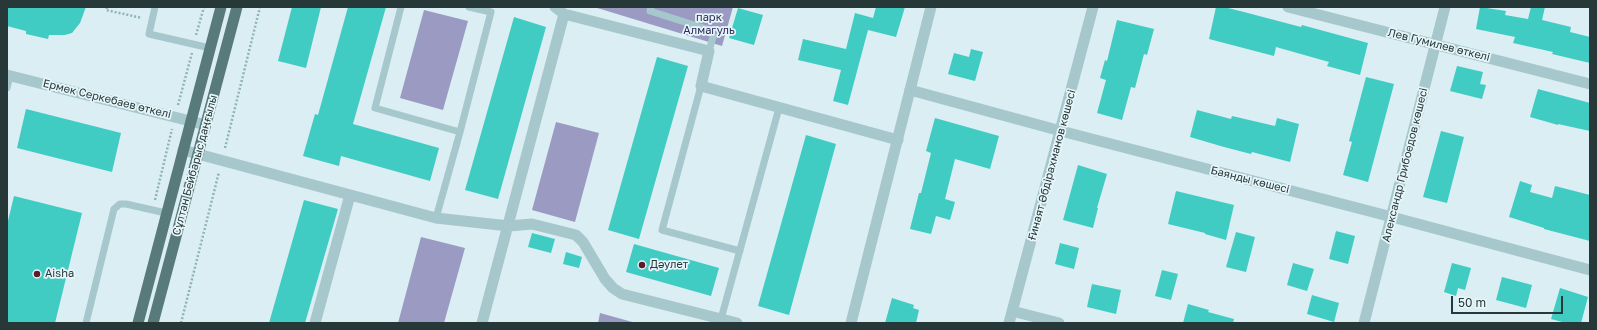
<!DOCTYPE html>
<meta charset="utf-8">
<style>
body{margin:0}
#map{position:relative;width:1597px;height:330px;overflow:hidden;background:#dbeef3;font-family:"Golos Text",sans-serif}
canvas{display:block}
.frame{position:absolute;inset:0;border:8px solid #273838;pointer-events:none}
.scale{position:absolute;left:1451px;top:296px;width:112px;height:18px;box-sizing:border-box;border:2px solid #273838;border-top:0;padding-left:5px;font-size:12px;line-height:14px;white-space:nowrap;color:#273838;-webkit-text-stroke:3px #e7f6fa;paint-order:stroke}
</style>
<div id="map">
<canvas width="1597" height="330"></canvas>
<div class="frame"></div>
<div class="scale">50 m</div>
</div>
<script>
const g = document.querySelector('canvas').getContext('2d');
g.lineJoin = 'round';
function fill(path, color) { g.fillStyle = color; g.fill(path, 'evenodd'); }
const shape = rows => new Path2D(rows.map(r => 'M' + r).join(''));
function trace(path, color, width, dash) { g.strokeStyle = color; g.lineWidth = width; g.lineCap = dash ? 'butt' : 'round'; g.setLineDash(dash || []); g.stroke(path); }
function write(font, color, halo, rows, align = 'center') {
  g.font = font + ' "Golos Text",sans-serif'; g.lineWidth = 3.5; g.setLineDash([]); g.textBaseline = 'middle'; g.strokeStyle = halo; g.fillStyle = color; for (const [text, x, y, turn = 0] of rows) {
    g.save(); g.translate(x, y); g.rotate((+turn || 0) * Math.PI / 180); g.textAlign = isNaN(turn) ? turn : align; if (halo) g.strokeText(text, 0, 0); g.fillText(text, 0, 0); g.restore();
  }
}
fill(shape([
 [594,7,733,7,722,46],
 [424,10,468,21,443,110,400,98],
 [556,122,599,133,575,222,532,210],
 [421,237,465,248,444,323,398,323],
 [600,313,636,323,598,323]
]), '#9b9ac3');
fill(shape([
 [7,7,86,7,80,23,72,33,65,35,49,35,48,39,26,34,26,31,7,26],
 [292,7,321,7,306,68,278,61],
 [348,7,386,7,353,124,439,148,430,181,341,156,339,166,303,156,315,114,318,115],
 [876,7,905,7,896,37,868,30,848,105,833,101,841,70,798,60,803,39,846,49,855,13,873,18],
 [1216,7,1224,7,1244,12,1301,27,1302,25,1368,43,1360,75,1327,66,1329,62,1276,47,1274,56,1209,39],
 [1480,7,1506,11,1505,15,1528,19,1531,7,1545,7,1542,20,1571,27,1570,32,1590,37,1590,63,1552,54,1553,52,1513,43,1515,37,1476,29],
 [738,8,763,15,754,45,729,38],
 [514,17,546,27,498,199,465,190],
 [1117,20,1154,29,1147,55,1144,54,1135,88,1131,87,1122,120,1097,113,1106,80,1100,78,1105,60,1107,61],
 [971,49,983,52,975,81,948,74,954,53,969,57],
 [657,57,688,66,639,239,608,230],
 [1457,66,1483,72,1480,84,1486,85,1482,99,1450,91],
 [1366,77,1394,84,1368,182,1343,175,1352,142,1349,141],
 [1538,89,1590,103,1590,131,1558,124,1558,125,1530,117],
 [26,109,121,133,112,172,17,148],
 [1197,110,1231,119,1232,116,1275,126,1277,118,1299,124,1290,162,1252,152,1251,154,1224,147,1190,137],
 [935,118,999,136,990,169,955,159,945,199,955,202,950,220,936,216,931,234,910,229,919,193,921,193,931,153,926,151],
 [1441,131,1464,137,1447,203,1423,197],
 [806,135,836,144,789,315,758,306],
 [1078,165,1107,174,1097,208,1098,208,1093,228,1063,220],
 [1520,181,1532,185,1530,192,1552,198,1555,186,1590,195,1590,241,1544,229,1544,228,1509,217],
 [1176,191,1234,205,1226,240,1205,234,1205,233,1168,224],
 [14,196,82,213,55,323,7,323,7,225],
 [304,200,338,209,305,323,269,323],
 [1336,231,1355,236,1348,264,1329,259],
 [1236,232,1255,237,1246,272,1226,267],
 [532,233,555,239,551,253,528,247],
 [1060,243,1079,248,1074,269,1055,264],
 [634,244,719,268,711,296,626,272],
 [566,252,582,257,579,268,563,264],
 [1293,263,1314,269,1307,291,1287,285],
 [1452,263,1471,268,1465,290,1458,288,1456,296,1444,292],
 [1162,270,1178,274,1171,300,1155,296],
 [1502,277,1532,285,1526,308,1496,300],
 [1092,284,1121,290,1116,314,1087,307],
 [1560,288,1588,297,1581,323,1566,323,1551,319],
 [1312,295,1339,303,1334,322,1307,314],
 [892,298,914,305,913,308,919,310,916,323,885,323],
 [1188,304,1209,310,1208,312,1234,319,1233,323,1183,323]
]), '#40ccc2');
trace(shape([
 [107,7,106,10,142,18],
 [196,35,204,7],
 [178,105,192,53],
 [225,148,260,7],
 [155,200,172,129],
 [181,323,219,172]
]), '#90b3b8', 2.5, [2, 2]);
trace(shape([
 [155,7,149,34,210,48],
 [401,7,375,108,460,132,436,218],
 [651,7,650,11,710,30,713,37,709,51],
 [701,86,662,230,740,251],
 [7,88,10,76],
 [460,132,491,12,469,7],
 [721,319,779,108],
 [86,323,114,209,120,204,126,204,166,213]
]), '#a6c7cc', 7);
trace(shape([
 [555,7,564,14,709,51,701,86,898,140],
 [1288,7,1590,84],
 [7,75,206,125],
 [910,90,1061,131,1392,217,1590,270],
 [183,150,436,218,509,226,532,224,576,235,583,242,605,279,613,288,622,294,737,323],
 [1012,311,1059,323],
 [315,323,350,195],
 [482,323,564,14],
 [1009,323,1093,7],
 [1364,323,1445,7]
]), '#a6c7cc', 11);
trace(shape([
 [851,323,931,7]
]), '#a6c7cc', 11);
trace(shape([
 [138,323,221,7],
 [153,323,237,7]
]), '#587a7a', 11);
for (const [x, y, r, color] of [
 [642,265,4,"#5b1b2b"],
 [37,274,4,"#5b1b2b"]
]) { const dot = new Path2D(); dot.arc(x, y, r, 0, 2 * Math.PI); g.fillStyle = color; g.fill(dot); trace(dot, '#e7f6fa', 1.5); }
write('11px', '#2c2a57', '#e7f6fa', [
 ["парк",709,18],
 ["Алмагуль",709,31]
]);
write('11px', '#273838', '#e7f6fa', [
 ["Лев Гумилев өткелі",1439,45,14],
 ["Ермек Серкебаев өткелі",107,99,14],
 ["Сұлтан Бейбарыс даңғылы",195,165,-75],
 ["Ғинаят Әбдірахманов көшесі",1052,165,-75],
 ["Александр Грибоедов көшесі",1405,165,-76],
 ["Баянды көшесі",1250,180,14]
]);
write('11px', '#273838', '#e7f6fa', [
 ["Дәулет",650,265],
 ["Aisha",45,274]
], 'left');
</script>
